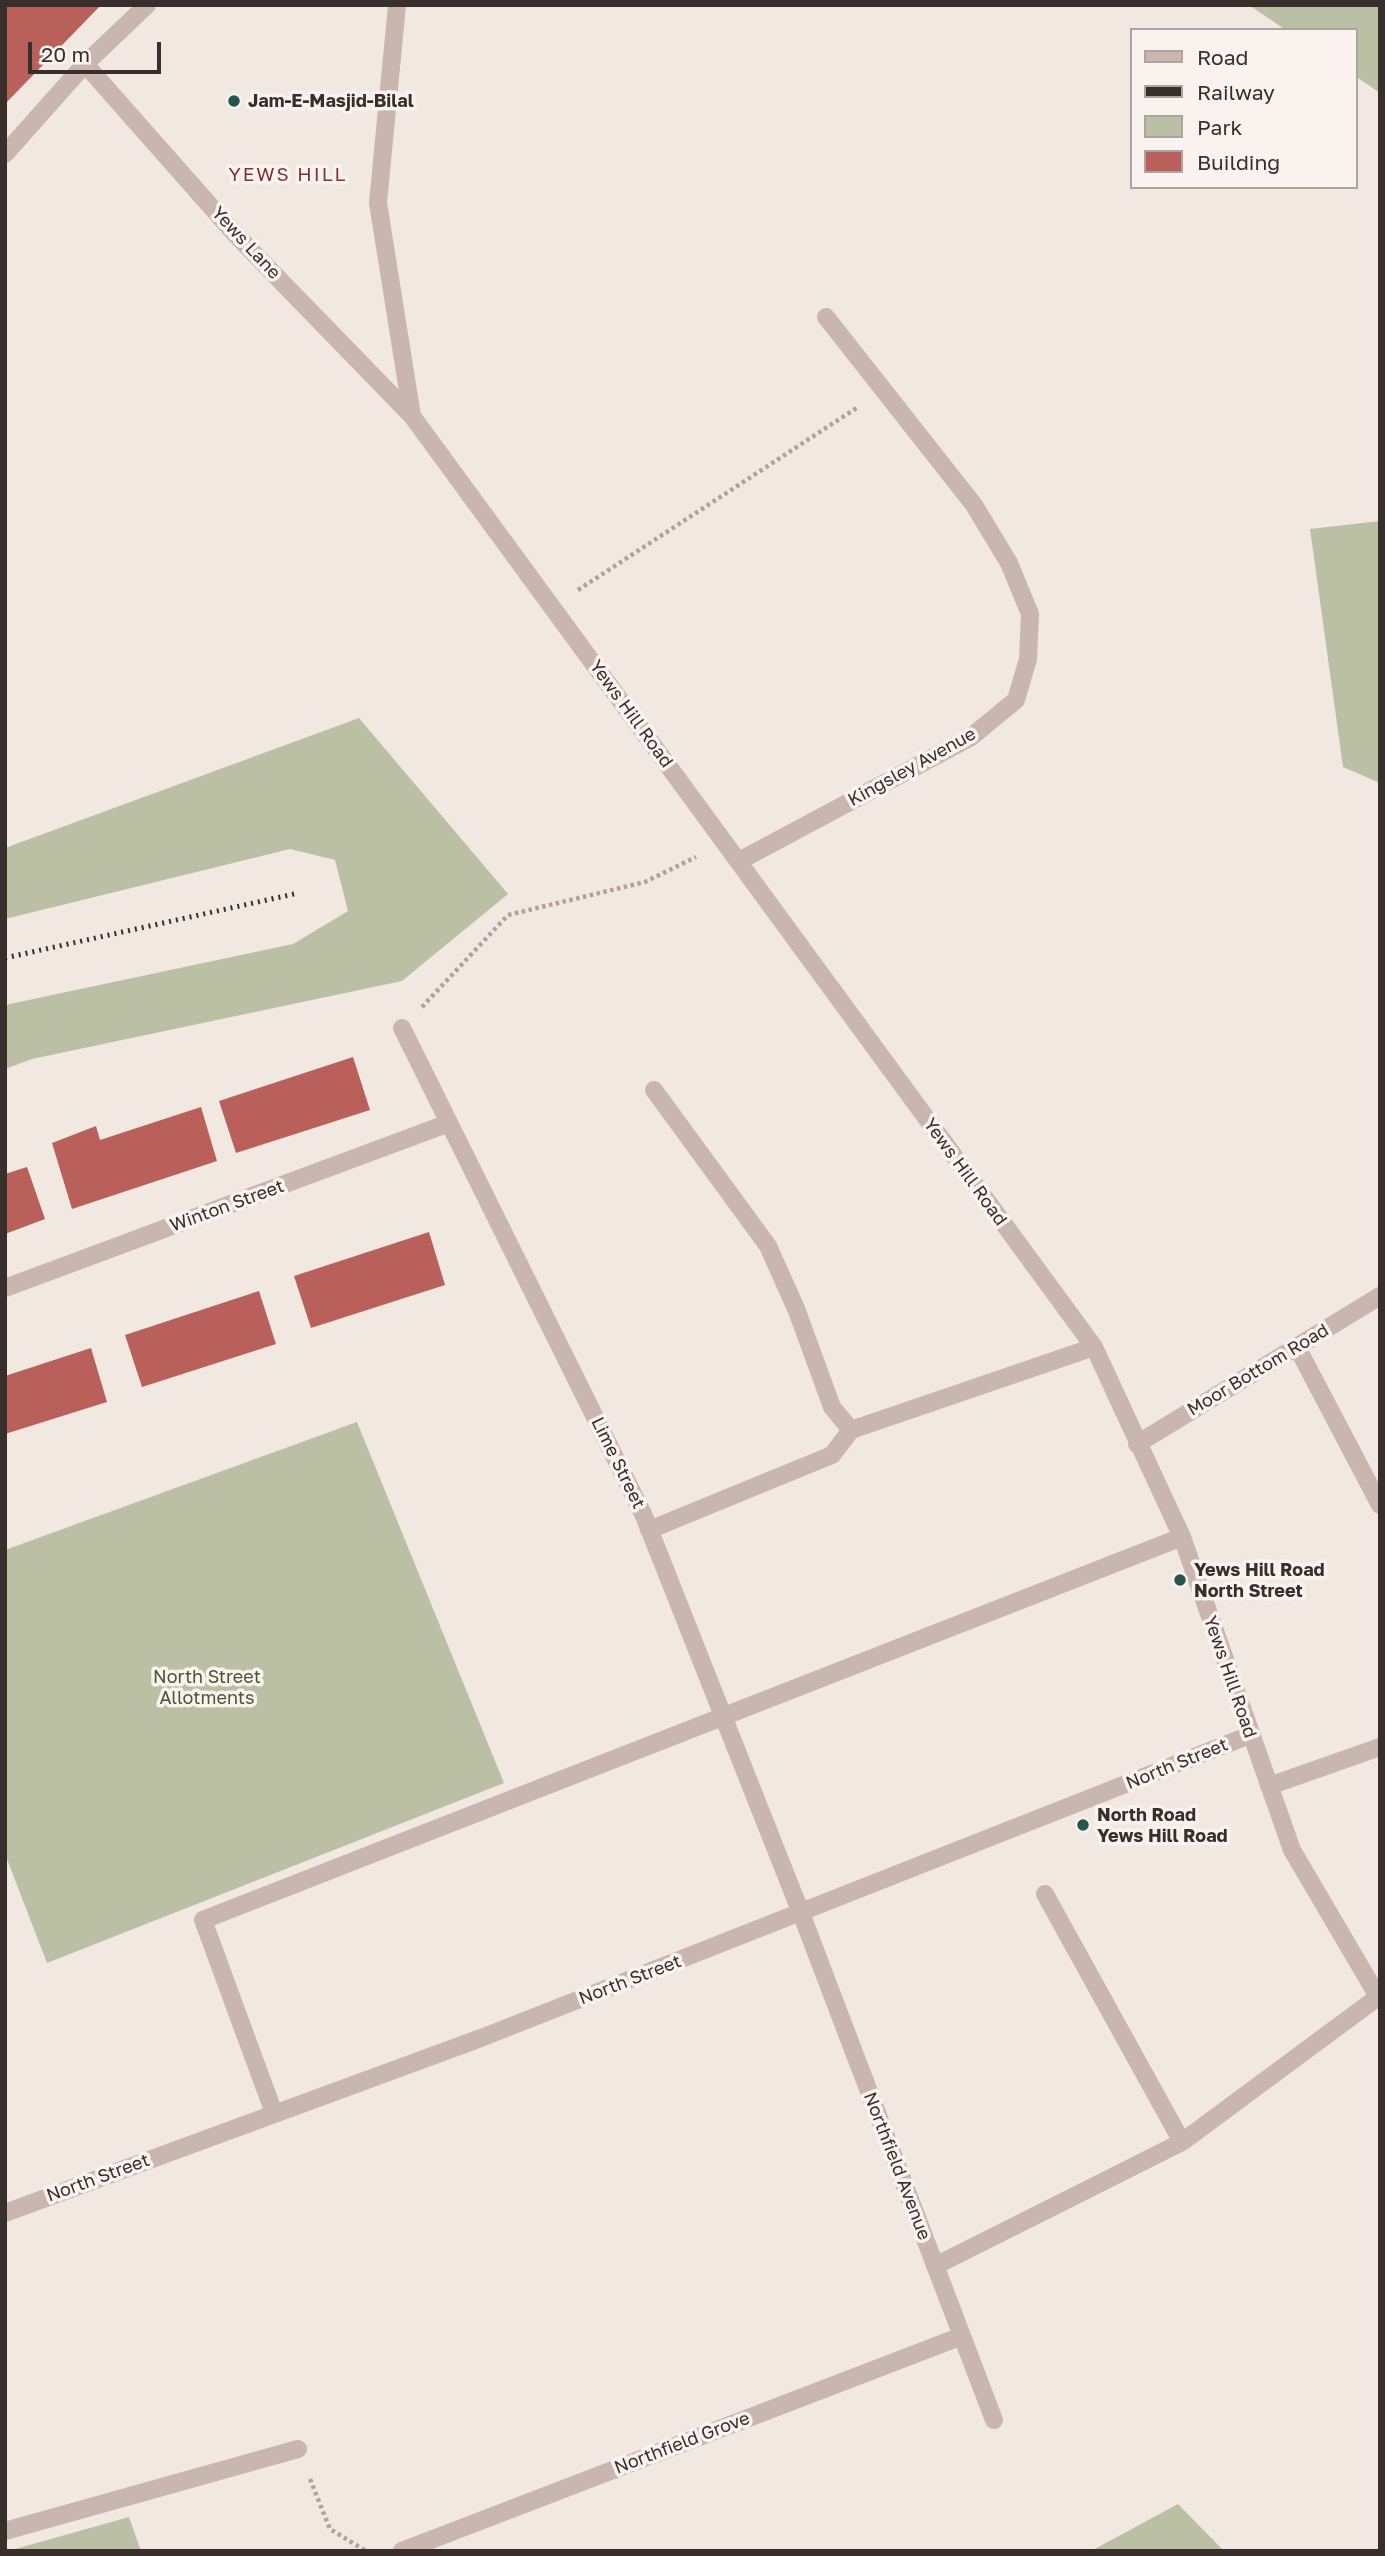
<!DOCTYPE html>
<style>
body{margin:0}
#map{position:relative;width:1385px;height:2556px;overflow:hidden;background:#f1e8e2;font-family:"Golos Text",sans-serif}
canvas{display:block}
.frame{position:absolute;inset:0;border:7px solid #382e2c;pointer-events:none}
.legend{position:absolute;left:1130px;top:28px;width:228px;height:161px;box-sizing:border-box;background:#f9f2ef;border:2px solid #aca4a1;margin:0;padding:9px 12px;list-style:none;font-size:21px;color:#382e2c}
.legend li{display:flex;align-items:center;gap:14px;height:35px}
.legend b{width:35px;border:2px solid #aca4a1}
.scale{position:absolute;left:28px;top:42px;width:133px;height:32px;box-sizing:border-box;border:4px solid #382e2c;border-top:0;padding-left:9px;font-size:21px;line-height:24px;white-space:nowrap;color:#382e2c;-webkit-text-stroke:5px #f9f2ef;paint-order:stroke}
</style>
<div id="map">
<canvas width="1385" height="2556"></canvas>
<div class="frame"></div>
<ul class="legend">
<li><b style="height:9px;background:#c8b6af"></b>Road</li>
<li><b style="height:9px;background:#382e2c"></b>Railway</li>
<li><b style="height:19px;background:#bbbfa4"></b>Park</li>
<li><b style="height:19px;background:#b86059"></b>Building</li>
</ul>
<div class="scale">20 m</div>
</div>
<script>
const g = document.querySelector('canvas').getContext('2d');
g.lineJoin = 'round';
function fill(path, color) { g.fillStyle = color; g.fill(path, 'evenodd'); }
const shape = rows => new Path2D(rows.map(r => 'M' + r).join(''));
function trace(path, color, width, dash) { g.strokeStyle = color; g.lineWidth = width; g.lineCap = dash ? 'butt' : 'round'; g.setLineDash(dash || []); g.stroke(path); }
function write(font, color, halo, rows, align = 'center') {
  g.font = font + ' "Golos Text",sans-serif'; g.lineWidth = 7; g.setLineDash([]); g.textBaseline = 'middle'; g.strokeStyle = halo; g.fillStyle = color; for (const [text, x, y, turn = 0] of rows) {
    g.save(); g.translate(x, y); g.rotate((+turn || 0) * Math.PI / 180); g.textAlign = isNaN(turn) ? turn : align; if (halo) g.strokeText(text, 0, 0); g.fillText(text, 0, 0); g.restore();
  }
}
fill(shape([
 [1249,5,1380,5,1380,93,1355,76,1355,30,1286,30],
 [1380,521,1380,783,1343,767,1310,529],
 [359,718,508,894,402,981,32,1059,5,1069,5,1005,293,944,348,911,335,860,290,849,5,919,5,848],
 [357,1422,504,1783,47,1963,5,1854,5,1550],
 [1178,2504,1224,2551,1091,2551],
 [129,2517,141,2551,8,2551]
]), '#bbbfa4');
fill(shape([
 [5,5,101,5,5,104],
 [353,1057,370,1110,236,1153,219,1101],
 [201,1107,217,1161,72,1209,52,1143,96,1126,100,1140],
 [27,1167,45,1219,5,1234,5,1174],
 [429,1232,445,1285,311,1328,294,1276],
 [259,1291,276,1344,142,1387,125,1335],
 [91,1348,107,1402,5,1434,5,1376]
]), '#b86059');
trace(shape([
 [578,590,858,407],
 [422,1007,508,915,645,882,696,857],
 [310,2479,330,2529,366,2551]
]), '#b4a099', 4.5, [3.5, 3.5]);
trace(shape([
 [397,5,378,203,412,416,1094,1347,1182,1537,1292,1850,1380,2000],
 [85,64,236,235,412,416],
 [5,154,85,64,147,5],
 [739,861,971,737,1016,700,1028,659,1030,614,1009,563,974,505,826,317],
 [402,1028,644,1516,801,1913,994,2420],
 [654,1090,768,1246,797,1311,832,1407,851,1430],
 [5,1288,449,1123],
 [1297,1347,1380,1505],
 [851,1430,1094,1347],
 [1137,1444,1380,1296],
 [649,1530,832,1455,851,1430],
 [1269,1786,1380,1747],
 [1045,1894,1182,2142],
 [274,2113,203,1920,1182,1537],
 [5,2213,481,2038,1250,1735],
 [935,2266,1182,2142,1378,1997],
 [5,2531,298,2449],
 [402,2551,962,2336]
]), '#c8b6af', 18);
trace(shape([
 [5,958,294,894]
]), '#382e2c', 5, [2, 5]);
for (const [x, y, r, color] of [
 [234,101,7,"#265550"],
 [1180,1580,7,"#265550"],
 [1083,1825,7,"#265550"]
]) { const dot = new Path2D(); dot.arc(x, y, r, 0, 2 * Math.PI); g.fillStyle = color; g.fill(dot); trace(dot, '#f9f2ef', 2.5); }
write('bold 18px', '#382e2c', '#f9f2ef', [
 ["Jam-E-Masjid-Bilal",248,101],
 ["Yews Hill Road",1194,1570],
 ["North Street",1194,1591],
 ["North Road",1097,1815],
 ["Yews Hill Road",1097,1836]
], 'left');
write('18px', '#382e2c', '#f9f2ef', [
 ["Yews Lane",246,243,47],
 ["Yews Hill Road",631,714,54],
 ["Kingsley Avenue",912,767,-29],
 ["Yews Hill Road",965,1172,54],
 ["Winton Street",227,1206,-20],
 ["Moor Bottom Road",1258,1370,-31],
 ["Lime Street",618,1463,64],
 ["Yews Hill Road",1230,1677,71],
 ["North Street",1177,1764,-22],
 ["North Street",630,1980,-21],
 ["Northfield Avenue",897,2166,69],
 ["North Street",98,2178,-20],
 ["Northfield Grove",682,2443,-21]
]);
write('18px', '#4d5433', '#f9f2ef', [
 ["North Street",207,1677],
 ["Allotments",207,1698]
]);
g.letterSpacing = '2px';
write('19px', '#7e342f', '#f9f2ef', [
 ["YEWS HILL",288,175]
]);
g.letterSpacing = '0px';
</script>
